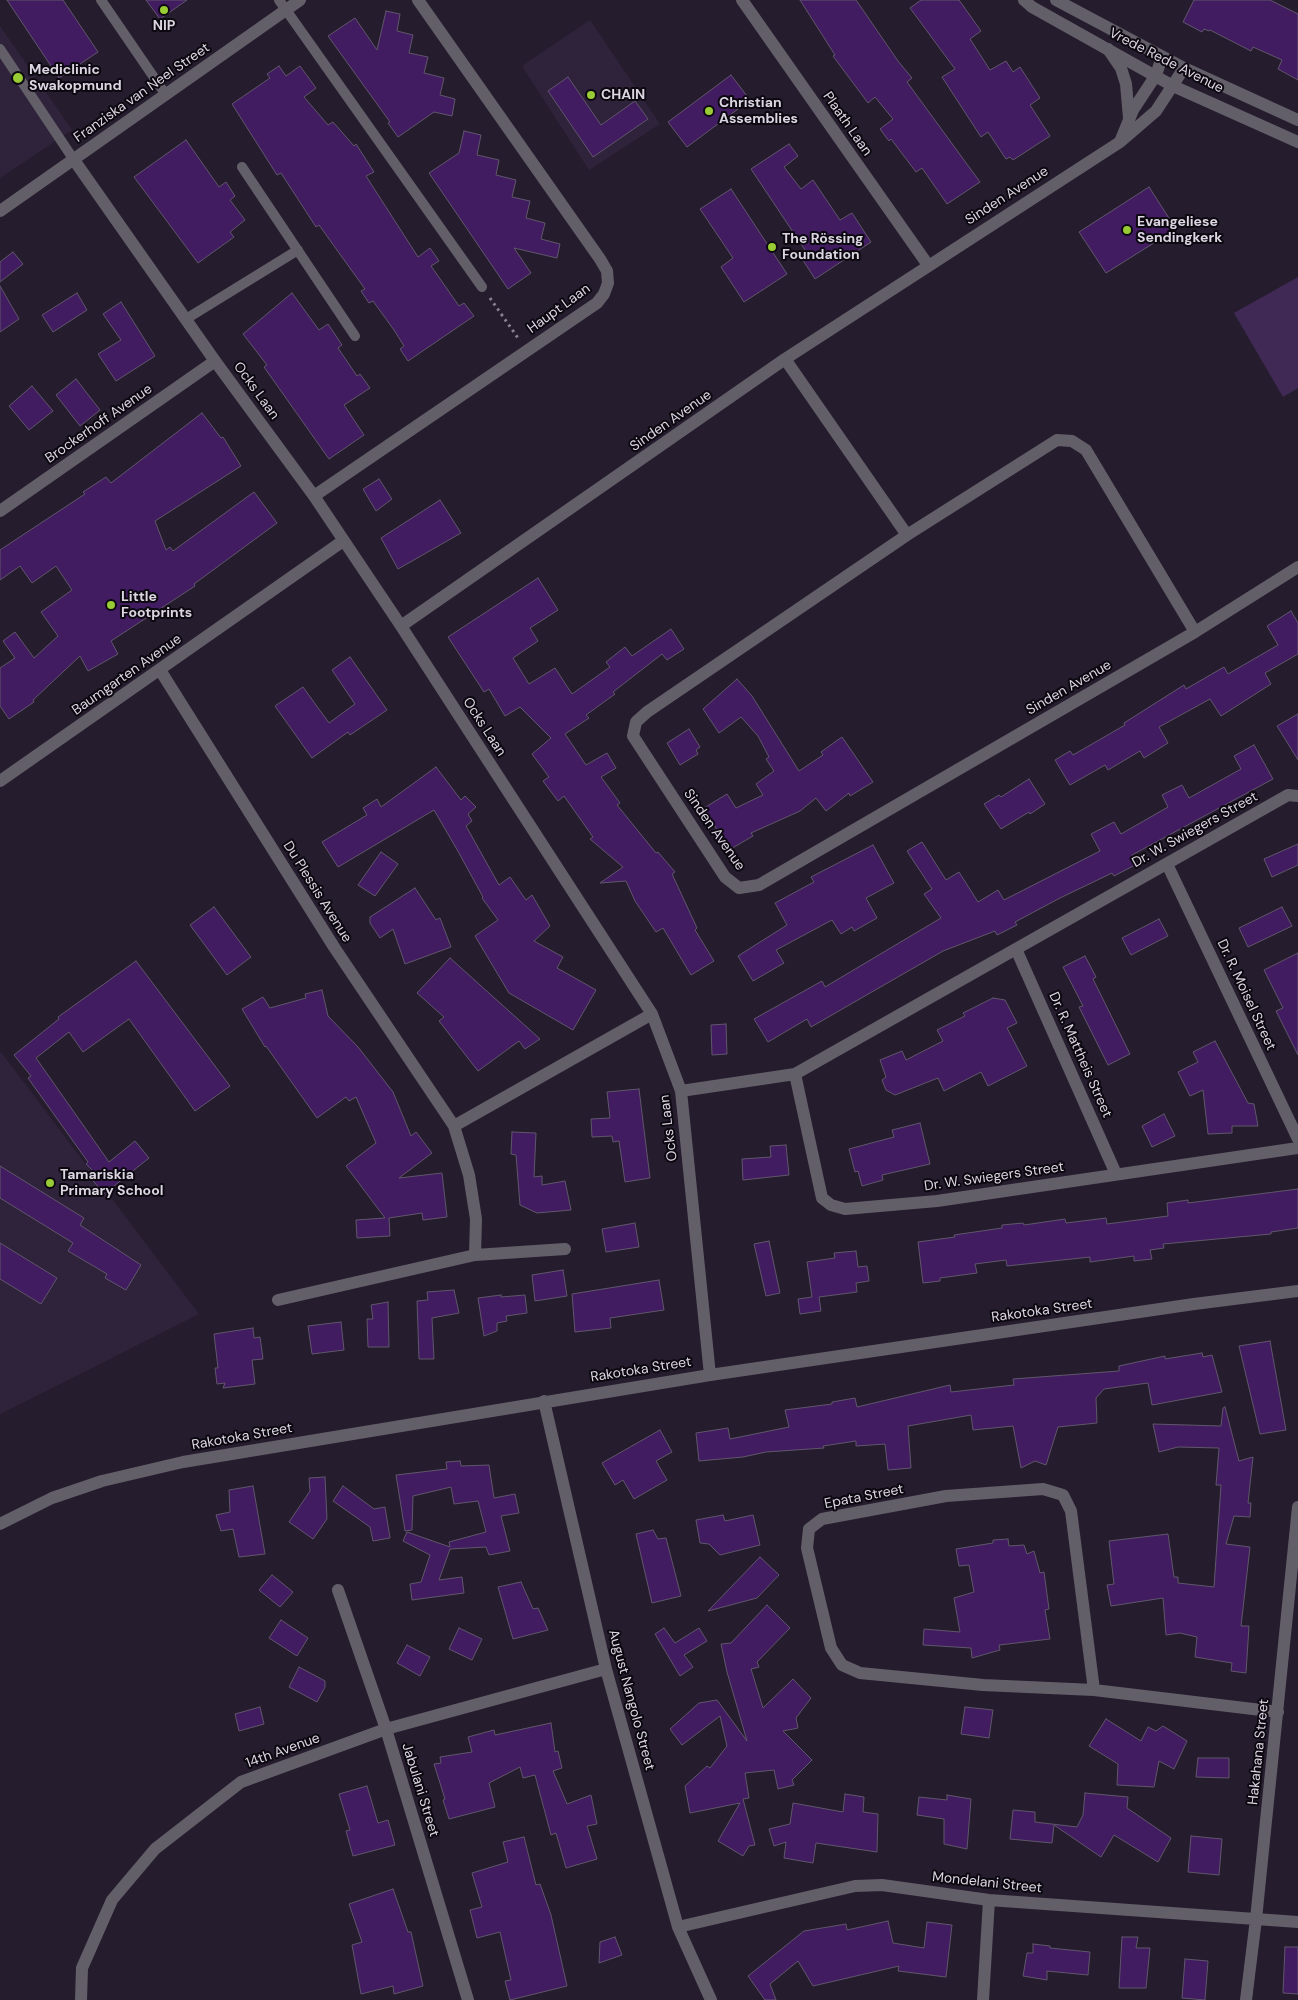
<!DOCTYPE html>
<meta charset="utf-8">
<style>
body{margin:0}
canvas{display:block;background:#251c2e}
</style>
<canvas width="1298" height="2000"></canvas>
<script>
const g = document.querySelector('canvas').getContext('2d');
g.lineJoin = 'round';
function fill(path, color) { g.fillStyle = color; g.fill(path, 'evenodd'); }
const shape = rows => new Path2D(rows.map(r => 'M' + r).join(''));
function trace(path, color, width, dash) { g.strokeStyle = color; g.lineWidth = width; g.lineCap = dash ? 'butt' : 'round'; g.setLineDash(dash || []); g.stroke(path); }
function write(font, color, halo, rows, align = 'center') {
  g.font = font + ' "DM Sans",sans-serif'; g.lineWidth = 4; g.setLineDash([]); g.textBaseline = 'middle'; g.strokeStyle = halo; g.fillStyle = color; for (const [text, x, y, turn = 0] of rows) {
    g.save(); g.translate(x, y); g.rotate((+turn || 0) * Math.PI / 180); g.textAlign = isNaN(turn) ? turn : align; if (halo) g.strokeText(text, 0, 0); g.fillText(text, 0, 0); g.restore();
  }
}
fill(shape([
 [590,20,660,124,589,170,522,66],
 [0,26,72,130,0,178],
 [0,1051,199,1314,0,1414]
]), '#2f233b');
fill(shape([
 [1298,277,1298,388,1283,397,1234,313]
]), '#402a55');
const building = shape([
 [7,0,63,0,98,52,59,78,7,0],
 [146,0,187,0,160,19,146,0],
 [800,0,856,0,898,61,912,78,907,82,980,182,947,204,922,168,916,172,891,139,889,141,880,129,893,119,875,97,868,103,833,56,835,55,800,0],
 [921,0,959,0,981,31,970,39,990,70,1006,61,1013,72,1020,67,1040,98,1030,105,1050,136,1013,160,1010,157,1006,159,988,132,981,137,942,77,955,69,910,8,921,0],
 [1194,0,1270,0,1298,14,1298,80,1278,69,1282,60,1253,47,1251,51,1210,30,1209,31,1204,29,1202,32,1183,22,1194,0],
 [386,11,400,14,397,31,413,35,409,53,428,57,424,73,444,78,440,95,455,99,452,116,434,112,398,137,388,123,390,122,328,36,355,18,377,50,386,11],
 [279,66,286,76,300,66,316,88,304,97,328,125,333,122,354,146,356,144,374,172,366,176,418,257,430,248,439,261,431,266,459,306,464,303,474,316,408,361,400,349,404,346,394,330,373,301,369,303,361,291,365,289,319,225,316,227,281,173,277,175,232,104,270,78,267,74,279,66],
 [731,75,750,100,687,147,668,122,731,75],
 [568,77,601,125,635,101,648,119,593,157,548,91,568,77],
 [464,131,481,135,477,155,499,160,496,175,516,180,512,197,530,201,526,218,545,223,541,239,560,244,557,258,514,248,531,273,508,289,429,173,459,153,464,131],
 [186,140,219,187,226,182,235,196,230,200,245,220,230,232,234,237,198,263,134,177,186,140],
 [789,144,798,156,784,167,801,189,813,180,840,220,852,213,871,242,815,279,799,254,805,250,751,169,789,144],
 [1149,187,1176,229,1106,273,1079,232,1149,187],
 [731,189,787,274,744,302,721,267,733,258,700,209,731,189],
 [13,252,23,264,0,282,0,262,13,252],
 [0,286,19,319,0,332,0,286],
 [77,293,87,310,53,332,42,315,77,293],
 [292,293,319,330,328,324,342,345,338,348,357,376,360,374,370,388,344,405,364,435,329,459,264,367,267,365,243,334,292,293],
 [121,302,155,356,116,381,98,354,121,340,103,314,121,302],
 [76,379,100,410,80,426,56,395,76,379],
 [32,386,53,411,29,430,9,406,32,386],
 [202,413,221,438,223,437,241,466,155,521,166,550,170,547,173,551,254,492,277,523,194,584,195,586,111,641,118,654,88,671,80,656,33,700,34,702,9,719,0,706,0,668,15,658,3,641,15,632,34,658,58,636,41,612,72,590,56,566,32,583,20,566,0,580,0,550,85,494,83,492,106,477,111,483,202,413],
 [379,479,392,499,376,511,363,489,379,479],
 [440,500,461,533,398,569,381,538,440,500],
 [538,578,558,610,530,628,538,641,513,658,529,684,555,668,572,694,610,667,606,662,625,647,632,656,671,629,684,649,667,660,662,654,613,692,615,694,586,715,589,718,565,734,586,765,607,753,616,768,601,777,620,803,617,805,656,853,658,852,675,872,672,874,697,928,695,930,714,961,691,975,663,928,656,932,635,901,626,881,600,883,623,867,590,839,593,837,564,796,558,801,543,781,549,777,532,754,551,738,520,707,505,716,489,689,484,692,448,637,538,578],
 [1291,611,1298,623,1298,654,1265,673,1271,684,1221,716,1210,699,1159,727,1168,743,1144,758,1140,751,1108,770,1105,765,1070,785,1055,760,1070,751,1073,755,1125,725,1124,723,1184,685,1186,689,1224,667,1228,674,1278,645,1267,626,1291,611],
 [350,657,387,710,350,735,348,732,312,758,275,706,303,687,329,723,355,704,332,670,350,657],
 [737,679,752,696,799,771,823,755,821,752,842,737,873,782,850,796,849,793,826,811,816,798,800,811,751,833,753,836,729,850,704,808,727,794,736,808,763,795,756,784,774,771,766,759,769,757,758,736,741,717,719,733,703,709,737,679],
 [1298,714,1298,760,1277,726,1298,714],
 [689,729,700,747,696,750,698,754,680,765,667,743,689,729],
 [1254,745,1273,779,1132,855,1137,864,1114,876,1112,873,1060,898,1015,922,1017,925,997,935,995,931,943,951,811,1027,807,1019,768,1042,754,1019,822,981,825,987,941,918,924,894,932,889,907,851,922,842,946,880,959,872,978,902,998,890,1004,900,1100,851,1091,834,1114,822,1121,834,1168,807,1162,795,1182,785,1189,798,1241,769,1234,756,1254,745],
 [436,767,461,800,465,796,476,807,468,814,472,821,466,826,499,885,510,877,526,900,532,895,550,926,534,941,563,957,557,968,596,990,573,1030,509,993,475,936,498,920,482,898,483,897,459,853,434,810,338,867,322,842,367,815,363,808,377,799,381,807,436,767],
 [1029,779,1045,804,1030,814,1029,812,1001,829,984,804,999,795,1001,797,1029,779],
 [1298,844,1298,865,1272,877,1264,859,1298,844],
 [873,845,894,883,866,898,877,918,854,931,852,927,841,934,832,920,776,950,784,963,753,981,738,956,787,925,775,903,814,882,811,877,873,845],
 [381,852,398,864,375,896,358,885,381,852],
 [415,888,436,920,440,918,451,947,405,964,393,929,380,938,370,923,370,917,415,888],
 [214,907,251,957,227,975,190,925,214,907],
 [1282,907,1292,926,1248,947,1239,928,1282,907],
 [1159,919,1168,936,1131,955,1122,938,1159,919],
 [1298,953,1298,1055,1276,1011,1283,1008,1264,970,1298,953],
 [1085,956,1096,977,1093,979,1130,1054,1108,1065,1079,1007,1083,1006,1063,967,1085,956],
 [450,958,540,1039,525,1049,519,1041,478,1071,439,1021,444,1017,417,993,450,958],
 [136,961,230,1086,195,1111,129,1019,83,1052,69,1032,36,1058,109,1162,135,1141,149,1158,104,1194,90,1177,95,1173,86,1164,88,1162,28,1078,31,1076,14,1055,59,1019,58,1017,136,961],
 [322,990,328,1016,358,1047,393,1092,411,1136,416,1132,432,1153,399,1178,442,1173,447,1217,423,1220,422,1213,389,1218,390,1236,357,1238,356,1220,385,1218,346,1166,376,1143,356,1097,349,1101,346,1097,317,1118,266,1046,265,1047,242,1009,263,997,270,1008,306,998,305,994,322,990],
 [993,998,1005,1000,1017,1023,1007,1028,1027,1066,988,1086,981,1072,944,1091,938,1078,895,1095,886,1090,882,1080,886,1077,880,1060,902,1051,906,1060,943,1041,937,1030,965,1016,963,1013,993,998],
 [726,1024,727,1054,712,1055,711,1025,726,1024],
 [1215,1041,1248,1103,1254,1104,1258,1126,1232,1126,1232,1133,1208,1134,1203,1090,1190,1096,1178,1072,1198,1062,1193,1052,1215,1041],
 [639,1089,650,1178,625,1182,619,1141,613,1142,612,1136,592,1137,591,1119,610,1118,607,1092,639,1089],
 [1164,1114,1175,1136,1152,1147,1142,1126,1164,1114],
 [920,1123,930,1164,882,1175,883,1180,862,1186,858,1171,855,1172,849,1149,894,1137,892,1130,920,1123],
 [512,1132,536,1133,534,1177,542,1176,542,1185,565,1181,571,1210,537,1213,520,1205,516,1155,511,1154,512,1132],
 [786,1145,789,1175,743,1180,742,1159,771,1157,770,1146,786,1145],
 [0,1166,84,1218,80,1225,141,1265,126,1290,105,1278,107,1274,68,1251,73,1243,0,1198,0,1166],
 [1298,1189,1298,1228,1271,1232,1271,1234,1163,1244,1164,1248,1150,1250,1152,1259,1134,1261,1134,1256,1090,1262,1090,1257,1007,1266,1006,1260,975,1264,977,1273,940,1278,940,1281,923,1283,918,1242,955,1237,954,1235,1002,1228,1002,1225,1023,1223,1024,1225,1065,1219,1066,1223,1106,1218,1107,1224,1168,1216,1167,1203,1188,1200,1188,1203,1298,1189],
 [635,1223,639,1247,606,1252,602,1229,635,1223],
 [769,1241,780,1293,766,1296,754,1244,769,1241],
 [0,1243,57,1278,41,1304,0,1279,0,1243],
 [856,1251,858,1267,867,1266,869,1281,856,1283,857,1292,819,1297,821,1311,800,1314,798,1299,812,1297,807,1262,835,1258,834,1253,856,1251],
 [563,1270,567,1296,535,1301,532,1275,563,1270],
 [659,1280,664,1310,610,1318,611,1328,575,1332,572,1294,659,1280],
 [454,1290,459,1313,432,1318,434,1359,419,1359,417,1301,428,1300,427,1292,454,1290],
 [501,1295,501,1297,525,1295,527,1313,506,1316,507,1321,497,1323,497,1331,484,1336,478,1298,501,1295],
 [388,1302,389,1347,368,1347,367,1319,373,1319,371,1305,388,1302],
 [341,1322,344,1350,312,1354,308,1326,341,1322],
 [253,1328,254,1338,260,1337,263,1359,252,1360,255,1384,223,1388,225,1383,217,1384,215,1368,218,1368,214,1334,253,1328],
 [1270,1341,1286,1430,1260,1434,1239,1346,1270,1341],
 [1202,1353,1203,1357,1212,1355,1222,1392,1152,1405,1148,1383,1104,1389,1096,1398,1097,1423,1058,1427,1046,1465,1035,1461,1021,1468,1013,1426,973,1430,971,1415,908,1426,911,1468,888,1470,885,1444,856,1446,856,1441,823,1446,824,1448,766,1452,743,1457,699,1461,696,1433,728,1428,730,1439,789,1427,785,1410,832,1404,832,1402,855,1398,857,1407,950,1385,951,1392,1014,1385,1013,1379,1119,1371,1119,1366,1165,1356,1165,1359,1202,1353],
 [1225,1407,1239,1461,1253,1457,1248,1503,1251,1503,1250,1517,1234,1516,1226,1544,1250,1547,1241,1626,1249,1626,1246,1673,1231,1671,1232,1663,1195,1657,1197,1637,1180,1633,1166,1635,1163,1598,1111,1606,1107,1585,1114,1584,1109,1541,1168,1534,1174,1577,1178,1577,1178,1583,1214,1587,1221,1485,1216,1485,1219,1448,1178,1447,1159,1452,1153,1424,1221,1426,1223,1408,1225,1407],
 [660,1430,672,1452,656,1461,667,1480,634,1499,623,1480,615,1485,602,1463,660,1430],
 [460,1461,461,1466,489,1465,494,1498,515,1494,519,1513,501,1516,510,1551,489,1555,486,1547,450,1549,439,1580,462,1577,464,1593,412,1600,410,1584,421,1582,430,1555,403,1541,407,1532,450,1547,449,1542,486,1532,478,1501,454,1504,451,1487,413,1496,412,1530,405,1531,396,1475,447,1469,446,1462,460,1461],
 [325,1477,327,1519,313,1539,289,1522,310,1491,309,1478,325,1477],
 [253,1486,265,1554,239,1557,233,1529,221,1531,216,1515,230,1512,229,1490,253,1486],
 [343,1486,374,1509,385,1507,390,1538,373,1541,370,1527,333,1501,343,1486],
 [723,1515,725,1521,753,1515,760,1545,720,1555,709,1544,700,1543,696,1520,723,1515],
 [653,1530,658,1539,666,1538,681,1596,652,1603,636,1534,653,1530],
 [1008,1539,1009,1546,1024,1545,1027,1554,1034,1551,1040,1573,1044,1572,1049,1609,1045,1610,1050,1639,999,1645,1000,1650,972,1658,971,1648,923,1645,924,1629,960,1632,954,1598,974,1592,969,1565,959,1566,956,1549,993,1543,993,1540,1008,1539],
 [760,1557,779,1575,757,1598,708,1611,760,1557],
 [272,1575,293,1592,280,1607,259,1590,272,1575],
 [521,1582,533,1609,538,1608,548,1630,513,1639,498,1587,521,1582],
 [767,1605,790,1628,757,1662,759,1667,751,1669,763,1708,793,1679,811,1698,796,1718,798,1728,783,1731,812,1760,792,1780,794,1785,778,1789,774,1770,745,1773,749,1798,743,1799,755,1845,749,1846,743,1856,718,1841,740,1803,690,1813,685,1786,707,1766,710,1768,727,1746,720,1716,682,1745,670,1729,699,1703,717,1700,747,1741,727,1672,721,1644,731,1643,767,1605],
 [281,1620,308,1638,297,1656,269,1638,281,1620],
 [459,1628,482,1639,472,1660,449,1649,459,1628],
 [664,1628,675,1643,699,1628,707,1641,684,1655,693,1667,680,1676,655,1634,664,1628],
 [407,1645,430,1657,420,1676,397,1663,407,1645],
 [299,1667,325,1681,325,1687,317,1702,289,1687,299,1667],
 [260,1707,264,1724,239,1731,235,1714,260,1707],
 [965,1707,993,1710,989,1738,961,1734,965,1707],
 [1106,1719,1141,1741,1148,1727,1156,1731,1163,1726,1187,1741,1174,1769,1159,1761,1154,1787,1117,1785,1118,1764,1089,1746,1106,1719],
 [551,1723,555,1752,558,1751,562,1768,553,1771,567,1804,591,1795,597,1824,587,1826,597,1859,566,1868,556,1833,551,1835,535,1775,523,1778,520,1767,489,1783,495,1807,449,1819,443,1800,445,1799,434,1764,441,1763,440,1757,472,1752,468,1737,494,1730,495,1735,551,1723],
 [1198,1758,1229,1758,1229,1778,1196,1777,1198,1758],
 [367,1786,378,1823,388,1820,395,1845,353,1856,346,1831,350,1830,339,1794,367,1786],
 [1085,1793,1128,1797,1127,1808,1171,1838,1158,1862,1114,1835,1101,1857,1054,1825,1052,1843,1010,1839,1013,1810,1035,1812,1035,1822,1077,1827,1083,1815,1085,1793],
 [845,1794,864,1797,863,1812,878,1814,877,1852,816,1843,813,1863,784,1858,786,1842,774,1846,769,1829,790,1824,793,1803,843,1812,845,1794],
 [947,1795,971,1799,967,1849,944,1844,944,1819,917,1815,919,1797,947,1800,947,1795],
 [1191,1836,1222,1839,1219,1875,1188,1872,1191,1836],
 [524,1837,536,1885,540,1884,551,1915,567,1986,510,2000,505,1981,511,1980,500,1932,477,1938,470,1910,482,1907,472,1873,508,1862,503,1842,524,1837],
 [393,1889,408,1932,411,1932,423,1986,394,1994,393,1986,361,1994,352,1945,362,1942,349,1904,393,1889],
 [888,1921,893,1943,924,1948,927,1922,952,1925,946,1977,898,1971,899,1966,813,1986,798,1961,770,1984,776,2000,765,2000,748,1976,804,1931,846,1924,847,1930,888,1921],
 [615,1937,622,1955,599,1963,600,1942,615,1937],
 [1122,1937,1138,1937,1136,1948,1150,1948,1146,1988,1119,1988,1122,1937],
 [1033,1944,1050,1946,1050,1948,1090,1952,1088,1975,1047,1971,1047,1980,1023,1976,1027,1953,1033,1953,1033,1944],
 [1285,1947,1298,1947,1298,1994,1283,1993,1285,1947],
 [1185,1959,1208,1961,1205,2000,1182,1998,1185,1959]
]);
fill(building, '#421c60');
trace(building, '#60566b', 1);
trace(shape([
 [490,298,518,338]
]), '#898290', 3, [2.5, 4]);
trace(shape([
 [101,0,166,95],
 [279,0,482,287],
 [0,49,74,160],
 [242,167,355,336],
 [186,319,298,250]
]), '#635f68', 10);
trace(shape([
 [742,0,928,265],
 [1108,49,1121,68,1126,84,1129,118],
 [1120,142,1133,110,1156,75,1162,57],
 [74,160,215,361,314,496,401,626,652,1014,681,1091,710,1375],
 [0,211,300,0],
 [785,359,907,535,647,712,636,722,633,736,725,877,739,888,759,885,1195,632,1298,567],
 [314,496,597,303,604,294,608,283,607,271,600,259,418,0],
 [0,511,215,361],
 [907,535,1057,440,1072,441,1086,450,1195,632],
 [401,626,785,359,1120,142,1156,111,1184,68],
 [160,670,334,947,454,1126,469,1175,476,1219,475,1255,278,1300],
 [0,781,343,541],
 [1167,864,1298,1139],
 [1016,949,1116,1174],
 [795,1074,822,1198,831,1205,845,1209,937,1201,1298,1148],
 [681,1091,795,1074,1288,795,1298,796],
 [454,1126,652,1014],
 [475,1255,565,1249],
 [544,1401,606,1669,678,1927,711,2000],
 [338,1590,386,1729,468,2000],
 [1094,1690,1071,1511,1063,1495,1043,1489,946,1496,822,1519,809,1529,807,1548,831,1648,842,1665,860,1673,983,1685,1094,1690,1278,1712],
 [678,1927,855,1886,882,1885,989,1900,1298,1922],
 [81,2000,82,1968,112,1900,155,1849,241,1782,386,1729,606,1669],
 [983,2000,989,1900],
 [1246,2000,1256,1919,1298,1507]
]), '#635f68', 12);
trace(shape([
 [1024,0,1032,7,1173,86,1298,142],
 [1056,0,1184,68,1298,120],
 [0,1524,52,1498,102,1481,183,1462,710,1375,1194,1304,1298,1291]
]), '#635f68', 12);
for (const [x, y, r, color] of [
 [164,10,5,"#99cb35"],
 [18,78,6,"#99cb35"],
 [591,95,5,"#99cb35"],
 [709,111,5,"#99cb35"],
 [1127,230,5,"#99cb35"],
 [772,247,5,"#99cb35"],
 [111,605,5,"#99cb35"],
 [50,1183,5,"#99cb35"]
]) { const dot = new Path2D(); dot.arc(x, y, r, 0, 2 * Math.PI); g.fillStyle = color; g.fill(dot); trace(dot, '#0c0810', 2); }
write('bold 14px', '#dcd6e2', '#0c0810', [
 ["NIP",164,26,"center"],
 ["Mediclinic",29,70],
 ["Swakopmund",29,86],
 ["CHAIN",601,95],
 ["Christian",719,103],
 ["Assemblies",719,119],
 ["Evangeliese",1137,222],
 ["Sendingkerk",1137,238],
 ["The Rössing",782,239],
 ["Foundation",782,255],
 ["Little",121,597],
 ["Footprints",121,613],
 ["Tamariskia",60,1175],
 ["Primary School",60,1191]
], 'left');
write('14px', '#dcd6e2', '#0c0810', [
 ["Vrede Rede Avenue",1166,61,27],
 ["Franziska van Neel Street",142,93,-35],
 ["Plaath Laan",847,124,55],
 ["Sinden Avenue",1007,196,-33],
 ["Haupt Laan",559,309,-36],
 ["Ocks Laan",256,391,54],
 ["Sinden Avenue",671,421,-35],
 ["Brockerhoff Avenue",99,424,-35],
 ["Baumgarten Avenue",127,675,-35],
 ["Sinden Avenue",1069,688,-30],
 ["Ocks Laan",484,727,57],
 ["Sinden Avenue",714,830,55],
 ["Dr. W. Swiegers Street",1195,830,-29],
 ["Du Plessis Avenue",317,892,58],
 ["Dr. R. Moisel Street",1246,995,65],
 ["Dr. R. Mattheis Street",1080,1055,66],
 ["Ocks Laan",669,1128,-97],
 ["Dr. W. Swiegers Street",994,1177,-8],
 ["Rakotoka Street",1042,1311,-8],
 ["Rakotoka Street",641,1370,-9],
 ["Rakotoka Street",242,1437,-10],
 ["Epata Street",864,1497,-11],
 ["August Nangolo Street",631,1700,75],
 ["14th Avenue",283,1751,-20],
 ["Hakahana Street",1259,1752,-84],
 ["Jabulani Street",420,1790,73],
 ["Mondelani Street",987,1883,6]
]);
</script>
